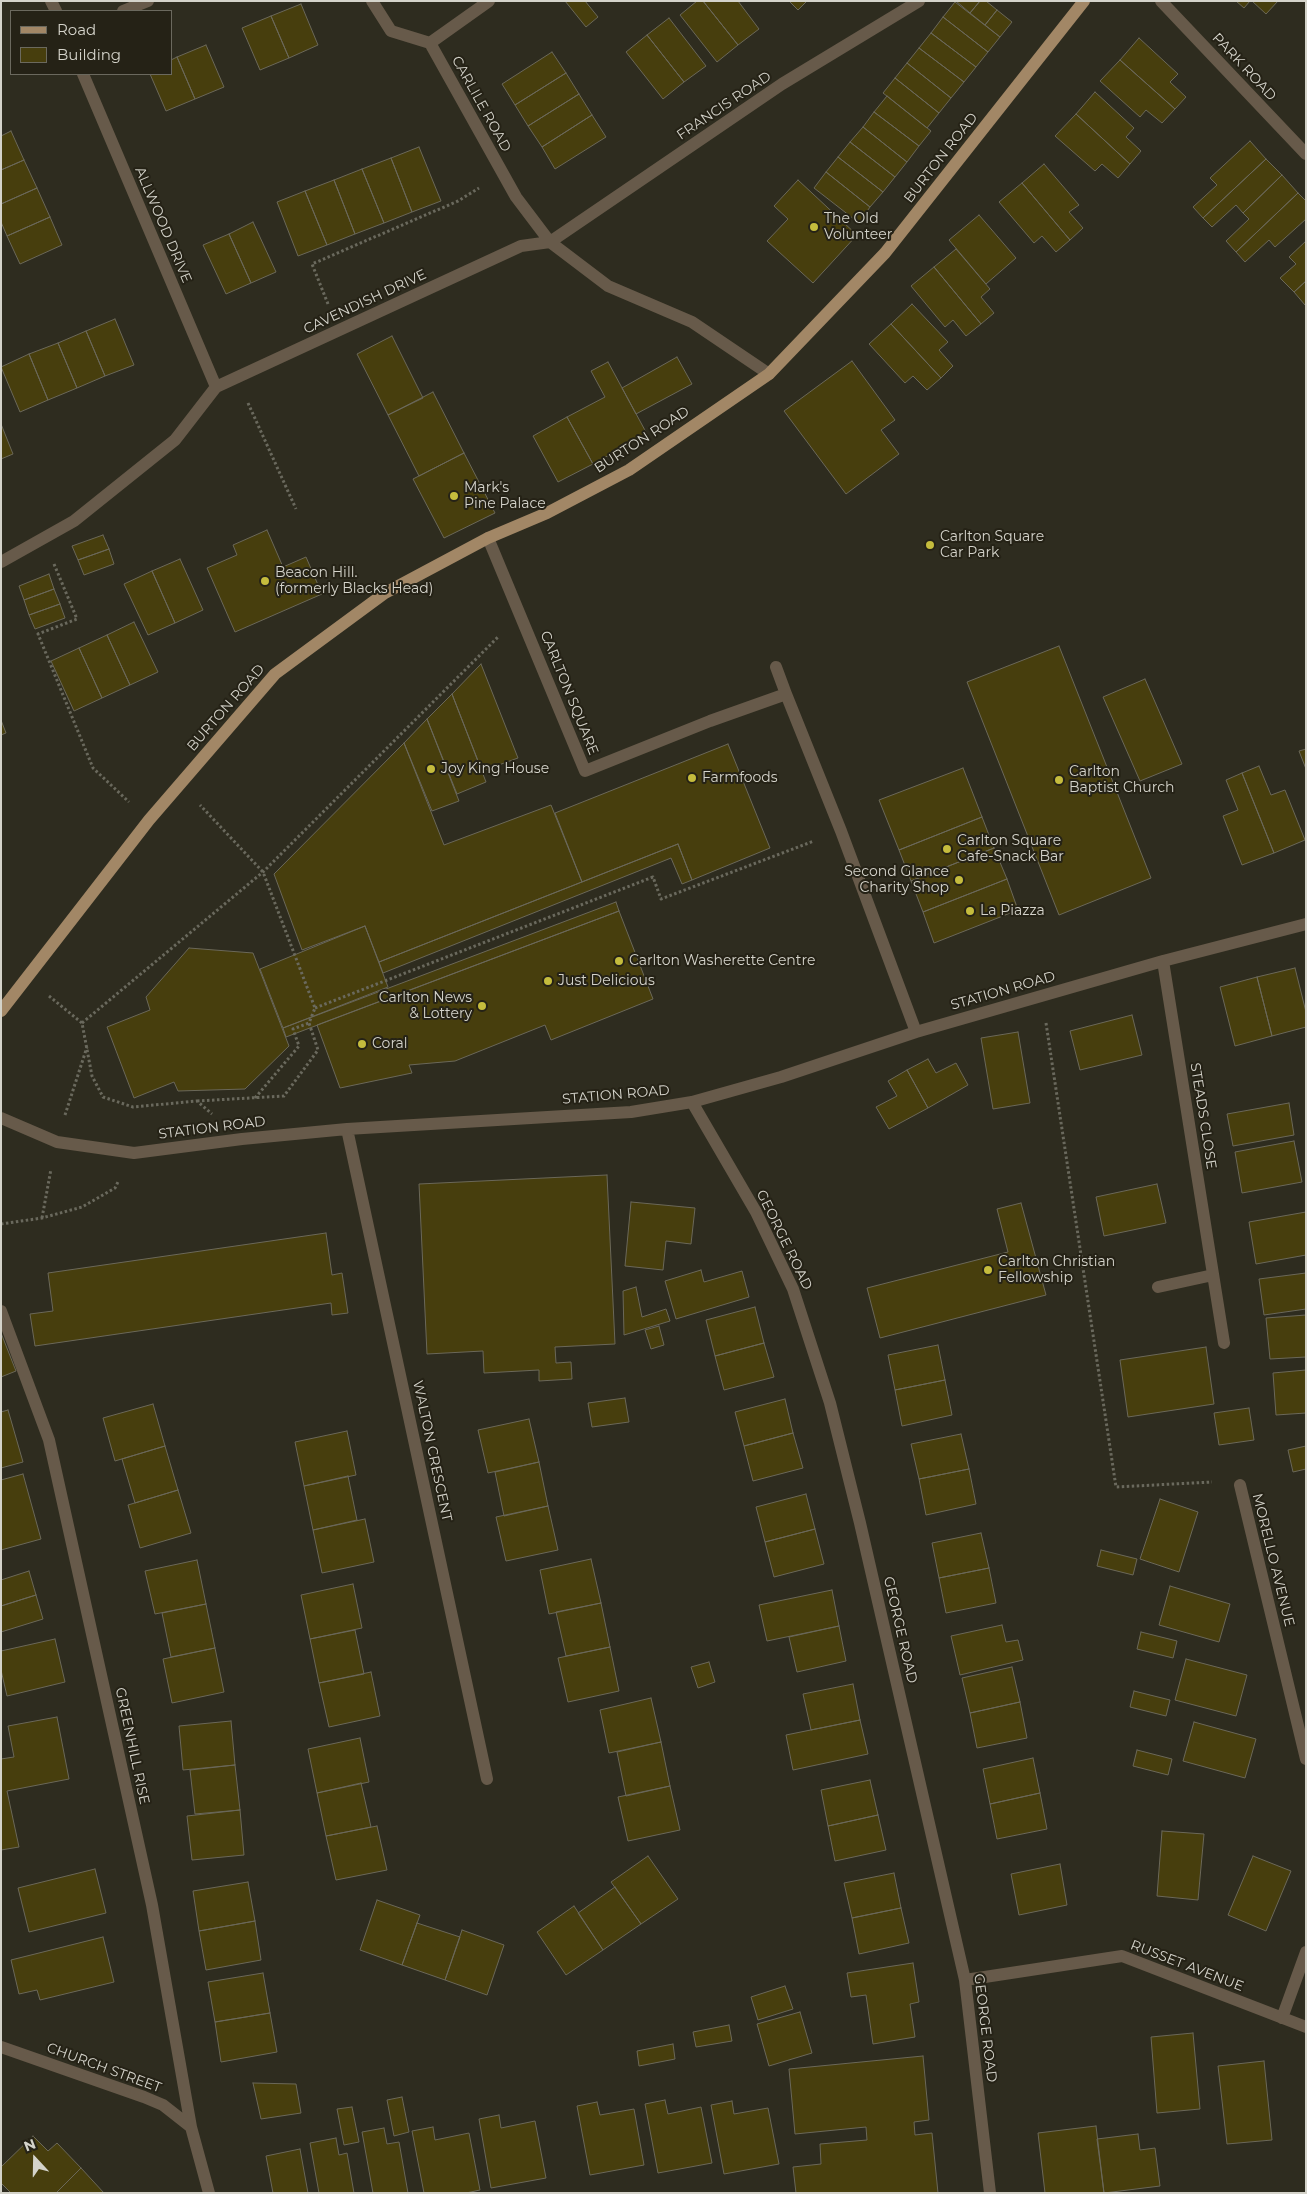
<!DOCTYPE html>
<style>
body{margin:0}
#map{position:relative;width:1307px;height:2194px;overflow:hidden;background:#2e2c1f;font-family:Montserrat,sans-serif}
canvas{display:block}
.frame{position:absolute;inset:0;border:2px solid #d4d3ca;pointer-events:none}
.legend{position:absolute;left:10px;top:10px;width:162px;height:65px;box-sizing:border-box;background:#252216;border:1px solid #6b695e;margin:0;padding:6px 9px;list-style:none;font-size:15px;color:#d4d3ca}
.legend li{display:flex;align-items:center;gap:10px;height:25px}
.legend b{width:25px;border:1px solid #6b695e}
.north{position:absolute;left:10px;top:2134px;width:50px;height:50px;-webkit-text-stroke:4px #252216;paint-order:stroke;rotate:339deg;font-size:14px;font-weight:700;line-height:20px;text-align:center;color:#d4d3ca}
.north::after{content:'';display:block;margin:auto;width:18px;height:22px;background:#d4d3ca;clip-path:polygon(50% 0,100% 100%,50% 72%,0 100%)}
</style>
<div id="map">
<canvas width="1307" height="2194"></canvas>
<div class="frame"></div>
<ul class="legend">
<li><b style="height:6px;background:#a28766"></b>Road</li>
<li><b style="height:14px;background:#473e0d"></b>Building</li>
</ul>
<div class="north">N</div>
</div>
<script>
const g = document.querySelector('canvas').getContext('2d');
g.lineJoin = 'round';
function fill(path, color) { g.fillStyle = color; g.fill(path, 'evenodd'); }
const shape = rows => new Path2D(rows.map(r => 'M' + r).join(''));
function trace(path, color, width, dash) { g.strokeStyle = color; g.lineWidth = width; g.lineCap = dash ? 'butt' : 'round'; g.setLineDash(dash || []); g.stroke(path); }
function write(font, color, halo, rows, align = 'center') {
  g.font = font + ' Montserrat,sans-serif'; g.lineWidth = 4; g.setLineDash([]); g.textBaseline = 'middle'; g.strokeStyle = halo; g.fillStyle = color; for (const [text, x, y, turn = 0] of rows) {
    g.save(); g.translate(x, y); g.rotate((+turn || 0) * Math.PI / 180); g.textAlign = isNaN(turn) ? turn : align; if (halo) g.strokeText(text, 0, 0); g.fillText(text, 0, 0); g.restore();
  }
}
const building = shape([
 [565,1,585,1,598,17,586,27,565,1],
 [697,1,703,1,738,45,717,62,680,15,697,1],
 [703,1,738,1,759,29,738,45,703,1],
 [789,1,807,1,798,10,789,1],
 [956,1,980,1,970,13,956,1],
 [980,1,986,1,997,10,985,25,970,13,980,1],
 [1236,1,1250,1,1244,8,1236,1],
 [1252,1,1278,1,1266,14,1252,1],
 [955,2,1000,37,988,52,943,17,955,2],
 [301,4,318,45,289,58,271,16,301,4],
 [997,10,1012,22,1000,37,985,25,997,10],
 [271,16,289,58,260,70,242,28,271,16],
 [943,17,988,52,976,67,931,33,943,17],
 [669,18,706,66,684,82,647,35,669,18],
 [931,33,976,67,964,82,919,48,931,33],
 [647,35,684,82,663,99,626,52,647,35],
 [1139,38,1178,74,1170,82,1186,97,1175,109,1120,60,1139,38],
 [206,45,224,87,195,99,177,57,206,45],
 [919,48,964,82,951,98,907,63,919,48],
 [552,52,566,73,515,105,502,84,552,52],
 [177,57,195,99,166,111,150,74,171,74,171,60,177,57],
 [1120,60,1175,109,1162,123,1146,110,1140,117,1100,81,1120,60],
 [907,63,951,98,939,113,895,78,907,63],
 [566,73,579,94,528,126,515,105,566,73],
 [895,78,939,113,927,128,883,93,895,78],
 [1095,92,1134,128,1126,137,1141,151,1130,164,1076,114,1095,92],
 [579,94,592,115,542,147,528,126,579,94],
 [887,96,931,131,919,146,874,112,887,96],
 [874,112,919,146,907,162,863,127,874,112],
 [1076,114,1130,164,1118,178,1102,164,1095,171,1055,136,1076,114],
 [592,115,606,137,555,169,542,147,592,115],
 [863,127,907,162,895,177,850,142,863,127],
 [11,131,24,160,1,170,1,136,11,131],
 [1250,141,1266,159,1203,218,1193,207,1217,185,1210,178,1250,141],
 [850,142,895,177,883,192,838,157,850,142],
 [419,147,441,201,412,212,391,158,419,147],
 [838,157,883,192,870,207,826,172,838,157],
 [391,158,412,212,384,223,362,169,391,158],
 [1266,159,1282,175,1243,213,1236,205,1212,227,1203,218,1266,159],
 [24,160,37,188,1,204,1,170,24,160],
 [1044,164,1079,205,1069,212,1083,228,1070,240,1022,183,1044,164],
 [362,169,384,223,355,234,334,180,362,169],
 [826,172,870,207,859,223,814,188,826,172],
 [1282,175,1298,193,1236,252,1226,241,1249,219,1243,213,1282,175],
 [334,180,355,234,327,245,305,191,334,180],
 [798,180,857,235,813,283,767,241,788,219,774,206,798,180],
 [1022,183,1070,240,1056,252,1042,236,1034,243,999,202,1022,183],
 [37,188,50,217,7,236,1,222,1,204,37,188],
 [305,191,327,245,298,256,277,202,305,191],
 [1298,193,1306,201,1306,219,1275,247,1269,240,1245,262,1236,252,1298,193],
 [979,215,1016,258,986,284,949,240,979,215],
 [50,217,62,245,20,264,7,236,50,217],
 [253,222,276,272,251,283,229,234,253,222],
 [229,234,251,283,226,294,203,245,229,234],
 [1306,241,1306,281,1294,292,1280,278,1296,264,1289,257,1306,241],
 [956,249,990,289,981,297,994,313,981,324,934,267,956,249],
 [934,267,981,324,966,336,953,320,945,327,911,286,934,267],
 [1306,281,1306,304,1305,305,1294,292,1306,281],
 [912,304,948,342,939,350,953,366,941,378,891,324,912,304],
 [115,319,134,365,105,376,86,331,115,319],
 [891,324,941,378,927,390,913,376,905,383,869,344,891,324],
 [86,331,105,376,77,388,58,343,86,331],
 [392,336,423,398,388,415,357,354,392,336],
 [58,343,77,388,48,400,29,354,58,343],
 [29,354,48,400,20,412,1,367,29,354],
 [677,357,692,384,636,414,622,388,677,357],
 [852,361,895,420,881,430,899,454,846,494,784,411,852,361],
 [608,362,647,434,593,464,567,417,605,397,591,371,608,362],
 [433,392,464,453,419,476,388,415,433,392],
 [567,417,593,464,558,482,533,436,567,417],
 [1,424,13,454,1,459,1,424],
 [464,453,495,513,444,538,413,479,464,453],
 [267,530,283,567,306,557,322,594,235,632,207,568,237,555,233,545,267,530],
 [103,535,109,549,78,560,72,546,103,535],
 [109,549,114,564,84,575,78,560,109,549],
 [180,559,203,610,175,623,152,571,180,559],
 [152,571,175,623,148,635,124,584,152,571],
 [49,574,54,589,24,600,19,586,49,574],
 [54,589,60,604,29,615,24,600,54,589],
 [60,604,65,618,35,629,29,615,60,604],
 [134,622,158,672,130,685,107,635,134,622],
 [107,635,130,685,102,698,79,648,107,635],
 [1059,646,1151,878,1059,915,967,682,1059,646],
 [79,648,102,698,74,711,51,661,79,648],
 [481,664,518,758,482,771,452,694,481,664],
 [1145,679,1182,764,1140,781,1103,697,1145,679],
 [452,694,486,782,457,794,427,719,452,694],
 [427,719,459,801,432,811,404,743,427,719],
 [1,720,6,733,1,735,1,720],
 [404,743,444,845,551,805,582,882,379,962,365,926,302,950,274,874,404,743],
 [728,744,770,848,692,880,678,844,582,882,555,813,728,744],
 [1306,749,1306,769,1299,751,1306,749],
 [1259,766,1271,795,1285,790,1305,840,1274,853,1242,773,1259,766],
 [963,768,982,817,899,850,879,800,963,768],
 [1242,773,1274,853,1242,865,1223,816,1238,810,1226,780,1242,773],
 [982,817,994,848,911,881,899,850,982,817],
 [678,844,692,880,682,884,671,858,383,973,379,962,678,844],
 [994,848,1007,879,923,912,911,881,994,848],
 [1007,879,1018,910,934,943,923,912,1007,879],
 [616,902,619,911,286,1037,283,1028,616,902],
 [619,911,653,999,551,1040,545,1025,455,1061,409,1065,412,1073,340,1088,317,1025,619,911],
 [365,926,388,987,283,1028,260,969,365,926],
 [189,948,253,953,289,1046,245,1089,178,1091,174,1082,134,1098,107,1027,150,1010,146,997,189,948],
 [1295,968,1306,1012,1306,1027,1272,1036,1257,977,1295,968],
 [1257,977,1272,1036,1235,1046,1220,987,1257,977],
 [1132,1015,1142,1055,1080,1070,1070,1031,1132,1015],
 [1018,1032,1030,1103,993,1109,981,1038,1018,1032],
 [928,1059,936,1073,956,1063,968,1085,928,1108,907,1070,928,1059],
 [907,1070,928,1108,889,1129,876,1107,897,1096,888,1081,907,1070],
 [1289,1103,1294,1135,1233,1146,1227,1114,1289,1103],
 [1294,1141,1302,1182,1242,1193,1235,1152,1294,1141],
 [607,1175,615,1344,555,1347,556,1363,571,1362,572,1379,539,1381,539,1370,484,1373,483,1351,427,1354,419,1184,607,1175],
 [1157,1184,1166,1223,1104,1236,1096,1197,1157,1184],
 [631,1202,695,1208,691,1244,666,1241,663,1270,625,1266,631,1202],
 [1021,1203,1046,1295,880,1338,867,1288,1008,1252,997,1209,1021,1203],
 [1306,1212,1306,1255,1256,1264,1249,1222,1306,1212],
 [326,1233,332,1275,342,1273,348,1313,332,1315,331,1303,35,1346,30,1314,53,1311,48,1273,326,1233],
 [701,1270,704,1282,742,1271,749,1297,676,1319,665,1281,701,1270],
 [1306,1273,1306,1309,1264,1315,1259,1279,1306,1273],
 [636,1287,642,1317,666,1309,670,1321,624,1335,623,1291,636,1287],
 [755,1307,764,1343,715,1356,706,1320,755,1307],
 [1306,1315,1306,1357,1270,1359,1266,1318,1306,1315],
 [659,1326,664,1345,651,1349,645,1330,659,1326],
 [1,1333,16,1371,1,1377,1,1333],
 [764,1343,774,1377,724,1390,715,1356,764,1343],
 [938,1345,945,1380,895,1390,888,1355,938,1345],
 [1206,1347,1214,1404,1128,1417,1120,1360,1206,1347],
 [1306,1370,1306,1413,1276,1415,1273,1373,1306,1370],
 [945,1380,952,1415,902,1426,895,1390,945,1380],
 [625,1398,629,1422,592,1427,588,1403,625,1398],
 [785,1399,793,1433,744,1446,735,1412,785,1399],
 [153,1404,165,1446,115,1461,103,1418,153,1404],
 [1249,1408,1254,1440,1219,1445,1214,1413,1249,1408],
 [8,1410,23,1462,1,1468,1,1412,8,1410],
 [529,1419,539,1462,488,1473,478,1430,529,1419],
 [347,1431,356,1475,304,1486,295,1442,347,1431],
 [793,1433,803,1468,753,1481,744,1446,793,1433],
 [961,1434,969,1469,919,1479,911,1444,961,1434],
 [165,1446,178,1490,135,1503,122,1459,165,1446],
 [1306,1446,1306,1469,1293,1472,1288,1450,1306,1446],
 [539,1462,548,1506,504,1516,495,1472,539,1462],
 [969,1469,976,1504,926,1515,919,1479,969,1469],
 [23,1474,41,1539,1,1550,1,1480,23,1474],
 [348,1476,357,1520,313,1530,304,1486,348,1476],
 [178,1490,191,1533,140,1548,128,1505,178,1490],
 [806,1494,815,1529,765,1542,756,1507,806,1494],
 [1160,1499,1198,1512,1179,1572,1140,1559,1160,1499],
 [548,1506,558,1550,506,1561,496,1517,548,1506],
 [365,1519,374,1562,322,1573,313,1530,365,1519],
 [815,1529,824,1564,774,1577,765,1542,815,1529],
 [981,1533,989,1568,939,1578,932,1543,981,1533],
 [1101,1550,1137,1559,1133,1575,1097,1566,1101,1550],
 [591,1559,601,1603,549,1614,540,1570,591,1559],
 [197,1560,206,1604,155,1614,145,1571,197,1560],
 [989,1568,996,1603,946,1613,939,1578,989,1568],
 [29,1571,36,1595,1,1606,1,1580,29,1571],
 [353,1584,362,1628,310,1639,301,1595,353,1584],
 [1170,1586,1230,1604,1219,1642,1159,1625,1170,1586],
 [832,1590,839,1626,767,1641,759,1605,832,1590],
 [36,1595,43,1619,1,1632,1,1606,36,1595],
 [601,1603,610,1647,566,1656,556,1612,601,1603],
 [206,1604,215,1648,171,1657,162,1613,206,1604],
 [1002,1625,1006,1642,1018,1640,1023,1660,960,1675,951,1636,1002,1625],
 [839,1626,846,1661,797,1672,789,1637,839,1626],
 [355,1630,364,1674,319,1683,310,1639,355,1630],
 [1141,1632,1177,1641,1173,1658,1137,1649,1141,1632],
 [55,1639,65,1682,7,1696,1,1670,1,1651,55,1639],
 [610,1647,619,1691,568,1702,558,1658,610,1647],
 [215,1648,224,1692,172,1703,163,1659,215,1648],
 [1186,1659,1247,1675,1236,1716,1175,1700,1186,1659],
 [709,1662,715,1682,698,1688,691,1667,709,1662],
 [1012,1667,1020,1702,970,1713,962,1678,1012,1667],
 [371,1672,380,1716,329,1727,319,1683,371,1672],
 [853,1684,860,1720,811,1730,803,1694,853,1684],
 [1134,1691,1170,1700,1166,1716,1130,1707,1134,1691],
 [651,1698,661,1742,609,1753,600,1710,651,1698],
 [1020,1702,1027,1738,977,1748,970,1713,1020,1702],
 [57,1717,69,1779,7,1791,19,1847,1,1850,1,1759,14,1757,8,1726,57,1717],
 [860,1720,868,1754,793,1770,786,1735,860,1720],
 [231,1721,235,1765,183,1770,179,1726,231,1721],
 [1194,1722,1256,1739,1245,1778,1183,1761,1194,1722],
 [360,1738,369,1782,317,1793,308,1749,360,1738],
 [661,1742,670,1786,626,1796,617,1752,661,1742],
 [1137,1750,1172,1759,1168,1775,1133,1766,1137,1750],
 [1033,1758,1040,1793,990,1804,983,1769,1033,1758],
 [235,1765,240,1810,195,1814,190,1770,235,1765],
 [870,1780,878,1815,828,1826,821,1790,870,1780],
 [361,1783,371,1827,326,1836,317,1793,361,1783],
 [670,1786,680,1830,628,1841,618,1797,670,1786],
 [1040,1793,1047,1829,997,1839,990,1804,1040,1793],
 [240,1810,244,1855,192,1860,187,1816,240,1810],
 [878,1815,886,1850,835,1861,828,1826,878,1815],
 [377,1826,387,1870,336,1880,326,1836,377,1826],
 [1162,1831,1204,1834,1198,1900,1157,1896,1162,1831],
 [648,1856,678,1899,641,1924,611,1882,648,1856],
 [1253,1856,1291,1871,1266,1931,1228,1915,1253,1856],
 [1060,1864,1067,1905,1019,1915,1011,1874,1060,1864],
 [95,1869,106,1913,29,1932,18,1888,95,1869],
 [894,1873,901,1908,852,1918,844,1883,894,1873],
 [248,1882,255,1921,199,1931,193,1891,248,1882],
 [615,1887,641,1924,603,1950,578,1913,615,1887],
 [377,1900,420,1915,402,1965,360,1950,377,1900],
 [574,1906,603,1950,566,1975,537,1932,574,1906],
 [901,1908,909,1943,859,1954,852,1918,901,1908],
 [255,1921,261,1960,206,1970,199,1931,255,1921],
 [417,1923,460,1937,445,1980,402,1965,417,1923],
 [462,1930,504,1945,487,1995,445,1980,462,1930],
 [103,1937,114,1982,40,2000,37,1990,19,1994,11,1960,103,1937],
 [913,1963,919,2002,910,2004,915,2037,873,2044,866,1995,851,1997,847,1973,913,1963],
 [263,1973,270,2013,215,2022,208,1982,263,1973],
 [785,1986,793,2009,758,2020,751,1997,785,1986],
 [800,2012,812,2053,769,2066,757,2024,800,2012],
 [270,2013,277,2052,221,2062,215,2022,270,2013],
 [729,2025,732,2041,696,2047,693,2032,729,2025],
 [1193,2033,1200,2109,1157,2113,1151,2037,1193,2033],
 [673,2044,675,2059,639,2066,637,2051,673,2044],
 [923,2056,929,2120,914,2122,915,2135,932,2133,938,2193,796,2193,793,2167,821,2164,820,2144,867,2140,866,2127,795,2134,789,2069,923,2056],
 [1264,2061,1272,2140,1227,2144,1218,2066,1264,2061],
 [253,2083,296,2084,301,2113,261,2119,253,2083],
 [402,2097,409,2132,394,2136,387,2100,402,2097],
 [665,2100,668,2114,701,2107,712,2163,658,2173,645,2104,665,2100],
 [732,2101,734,2114,768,2108,779,2164,724,2174,711,2105,732,2101],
 [597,2102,600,2115,634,2109,644,2165,590,2175,577,2106,597,2102],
 [352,2107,359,2142,344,2145,337,2109,352,2107],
 [499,2115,501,2128,535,2121,546,2178,491,2188,479,2119,499,2115],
 [1096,2126,1104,2193,1045,2193,1038,2133,1096,2126],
 [433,2127,435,2140,469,2133,480,2190,466,2193,424,2193,412,2131,433,2127],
 [384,2128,387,2144,399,2142,408,2193,373,2193,362,2132,384,2128],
 [1138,2134,1140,2150,1155,2148,1160,2186,1104,2193,1097,2139,1138,2134],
 [33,2136,48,2151,57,2143,81,2168,56,2193,11,2193,1,2183,1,2167,33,2136],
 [336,2138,339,2155,347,2153,354,2193,319,2193,310,2143,336,2138],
 [300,2149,308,2193,273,2193,266,2156,300,2149],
 [81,2168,104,2193,56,2193,81,2168]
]);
fill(building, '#473e0d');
trace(building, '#6b6859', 1);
trace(shape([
 [328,304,312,264,458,201,479,188],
 [248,403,296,509],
 [54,564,77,619,38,634,93,768,129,802],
 [49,996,82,1023,92,1076,103,1097,133,1107,197,1101,212,1114],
 [315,1008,653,877,661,899,814,841],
 [82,1023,263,872,499,636],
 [1046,1023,1116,1487,1212,1482],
 [255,1098,299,1046,293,1029,309,1023],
 [197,1101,284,1096,318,1050,309,1023,315,1008,263,872,200,805],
 [65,1115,87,1047],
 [42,1218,51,1169],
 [1,1224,42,1218,82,1207,115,1188,119,1180]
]), '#6a695d', 3, [2.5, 2.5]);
trace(shape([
 [51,1,56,11],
 [372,1,391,31,430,43,516,197,550,242,782,84,919,1],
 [1161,1,1306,154],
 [123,11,148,1],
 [430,43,489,1],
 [83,74,216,387],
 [488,538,585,771,710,721,786,694,776,667],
 [1,562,74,521,175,440,216,387,521,246,550,242,608,286,692,322,769,374],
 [786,694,841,831,916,1032],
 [1163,961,1224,1343],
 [692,1102,756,1212,793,1289,830,1403,860,1523,965,1980,990,2193],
 [1,1118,57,1142,134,1153,242,1139,347,1129,631,1112,692,1102,781,1077,916,1032,1163,961,1306,924],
 [347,1129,487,1779],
 [1158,1287,1213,1275],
 [1,1311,49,1440,152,1905,191,2127,209,2193],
 [1240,1485,1306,1759],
 [965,1980,1122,1956,1306,2027],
 [1282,2018,1306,1952],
 [1,2047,144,2097,163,2105,191,2127]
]), '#675a4a', 12);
trace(shape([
 [1,1011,149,820,275,674,385,593,488,538,547,513,629,470,769,374,885,253,1084,1]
]), '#a28766', 12);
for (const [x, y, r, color] of [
 [814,227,5,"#c5bc3d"],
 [454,496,5,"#c5bc3d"],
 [930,545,5,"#c5bc3d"],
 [265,581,5,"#c5bc3d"],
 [431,769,5,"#c5bc3d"],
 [692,778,5,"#c5bc3d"],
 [1059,780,5,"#c5bc3d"],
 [947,849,5,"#c5bc3d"],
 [959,880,5,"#c5bc3d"],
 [970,911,5,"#c5bc3d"],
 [619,961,5,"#c5bc3d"],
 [548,981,5,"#c5bc3d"],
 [482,1006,5,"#c5bc3d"],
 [362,1044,5,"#c5bc3d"],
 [988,1270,5,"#c5bc3d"]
]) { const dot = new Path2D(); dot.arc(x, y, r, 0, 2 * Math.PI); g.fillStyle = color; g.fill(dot); trace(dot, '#252216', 2); }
write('14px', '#d4d3ca', '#252216', [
 ["PARK ROAD",1244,67,47],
 ["CARLILE ROAD",481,104,61],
 ["FRANCIS ROAD",724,106,-34],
 ["BURTON ROAD",941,158,-52],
 ["ALLWOOD DRIVE",163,225,67],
 ["CAVENDISH DRIVE",365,302,-25],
 ["BURTON ROAD",642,440,-33],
 ["CARLTON SQUARE",569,693,68],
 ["BURTON ROAD",226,708,-49],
 ["STATION ROAD",1003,991,-16],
 ["STATION ROAD",616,1095,-5],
 ["STEADS CLOSE",1203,1116,81],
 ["STATION ROAD",212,1128,-7],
 ["GEORGE ROAD",784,1240,64],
 ["WALTON CRESCENT",432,1451,78],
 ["MORELLO AVENUE",1273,1560,76],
 ["GEORGE ROAD",900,1630,77],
 ["GREENHILL RISE",132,1746,78],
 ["RUSSET AVENUE",1187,1966,21],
 ["GEORGE ROAD",985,2028,83],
 ["CHURCH STREET",104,2068,20]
]);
write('14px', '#d4d3ca', '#252216', [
 ["The Old",824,219],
 ["Volunteer",824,235],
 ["Mark's",464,488],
 ["Pine Palace",464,504],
 ["Carlton Square",940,537],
 ["Car Park",940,553],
 ["Beacon Hill.",275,573],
 ["(formerly Blacks Head)",275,589],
 ["Joy King House",441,769],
 ["Carlton",1069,772],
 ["Baptist Church",1069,788],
 ["Farmfoods",702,778],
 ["Carlton Square",957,841],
 ["Cafe-Snack Bar",957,857],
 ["Second Glance",949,872,"right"],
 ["Charity Shop",949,888,"right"],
 ["La Piazza",980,911],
 ["Carlton Washerette Centre",629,961],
 ["Just Delicious",558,981],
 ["Carlton News",472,998,"right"],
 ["& Lottery",472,1014,"right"],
 ["Coral",372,1044],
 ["Carlton Christian",998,1262],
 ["Fellowship",998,1278]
], 'left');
</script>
